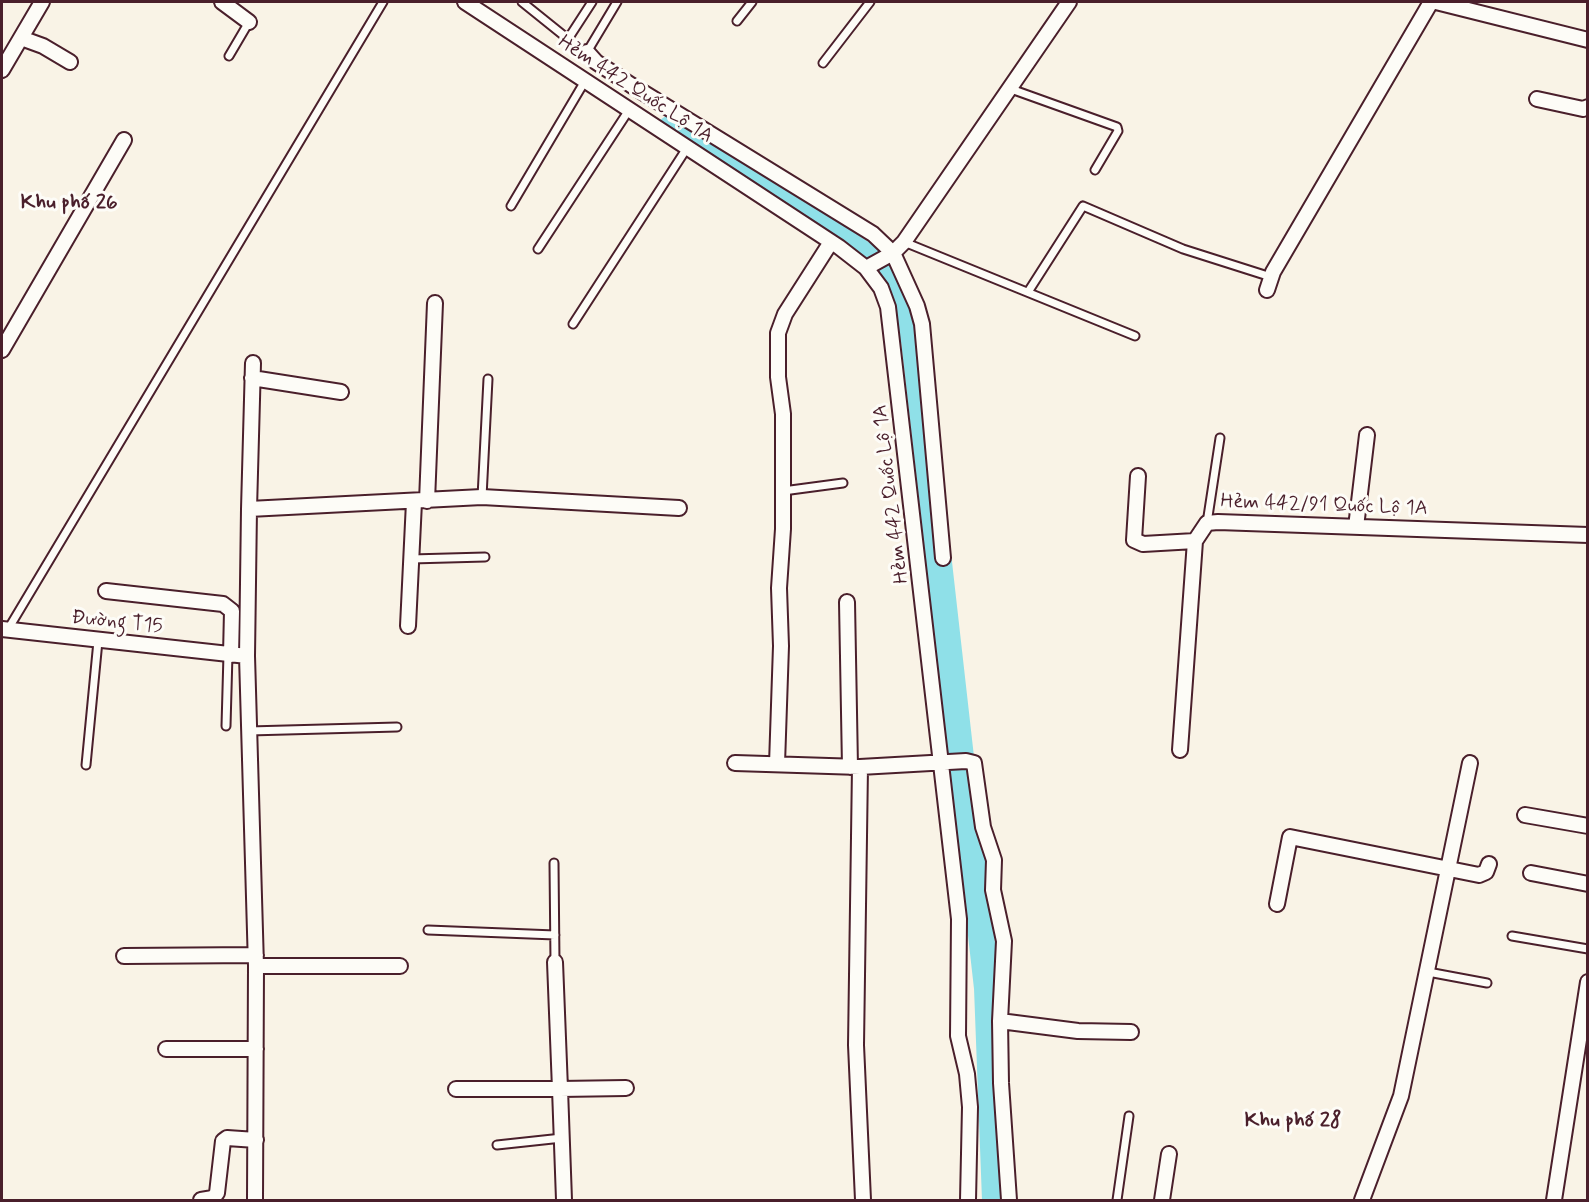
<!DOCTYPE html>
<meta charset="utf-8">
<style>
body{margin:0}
#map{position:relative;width:1589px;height:1202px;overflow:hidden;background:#f9f3e6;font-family:Mynerve,sans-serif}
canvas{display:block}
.frame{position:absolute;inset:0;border:3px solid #4a1f2b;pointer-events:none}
</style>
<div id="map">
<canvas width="1589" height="1202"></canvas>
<div class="frame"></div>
</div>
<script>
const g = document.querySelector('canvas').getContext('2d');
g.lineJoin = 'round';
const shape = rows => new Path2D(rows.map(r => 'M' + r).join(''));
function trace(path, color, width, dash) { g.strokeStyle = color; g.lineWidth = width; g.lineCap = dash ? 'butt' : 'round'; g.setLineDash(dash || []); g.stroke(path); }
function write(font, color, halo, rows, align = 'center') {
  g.font = font + ' Mynerve,sans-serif'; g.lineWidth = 6; g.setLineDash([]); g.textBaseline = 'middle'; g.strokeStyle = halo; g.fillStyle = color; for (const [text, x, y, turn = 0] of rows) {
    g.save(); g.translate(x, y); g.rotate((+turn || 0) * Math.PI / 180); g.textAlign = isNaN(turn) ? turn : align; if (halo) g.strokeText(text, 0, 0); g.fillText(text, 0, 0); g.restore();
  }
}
trace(shape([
 [670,129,795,207,873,261,897,281,906,303,914,341,987,988,995,1200]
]), '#8fe0e8', 26);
const lane = shape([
 [522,2,568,39,592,2],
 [737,21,752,2],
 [587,52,617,2],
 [229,56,249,22],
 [823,63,870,2],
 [1011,89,1117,127,1118,131,1095,170],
 [511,206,585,81],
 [904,242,1135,336],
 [538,249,629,110],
 [1028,292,1083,206,1183,249,1271,277],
 [573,324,687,148],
 [783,491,843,483],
 [482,497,488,379],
 [1207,523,1220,438],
 [411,559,485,557],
 [7,631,383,2],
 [226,726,228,654],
 [249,731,397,727],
 [86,765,98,641],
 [554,863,555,962],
 [428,930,555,935],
 [1512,936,1588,949],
 [1428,972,1487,983],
 [497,1145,562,1138],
 [1117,1200,1129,1116]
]);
const street = shape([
 [222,2,249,22],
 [465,2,839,247,866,268,881,288,888,307,959,919,958,1036,967,1074,970,1107,968,1200],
 [1436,2,1588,40],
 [21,38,43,46,70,62],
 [587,52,596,62,631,85,873,234,893,253,917,306,922,324,943,558],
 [2,70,42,2],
 [1537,99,1583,109,1588,107],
 [866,268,893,253,904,242,1069,2],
 [1267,290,1273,272,1431,2],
 [2,350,124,140],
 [252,378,341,392],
 [1138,476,1134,540,1143,544,1195,541,1207,523,1218,522,1588,535],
 [427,501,435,303],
 [249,509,253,363],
 [1356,527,1367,435],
 [106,591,223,604,232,611,231,655],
 [847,602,850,767],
 [408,626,414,502],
 [2,629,247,656],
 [1180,750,1195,541],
 [735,763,860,767,966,761,974,763,983,827,994,860,993,890,1004,941,1000,1021,1001,1083,1009,1200],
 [777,764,781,646,779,588,783,529,783,414,778,377,778,333,785,314,831,242],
 [860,767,856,1045,863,1200],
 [1525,815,1588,826],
 [1531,873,1588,884],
 [1277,904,1290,837,1479,875,1486,872,1489,864],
 [124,956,256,955],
 [555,962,560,1089,626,1088],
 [256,966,400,966],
 [1000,1021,1078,1031,1131,1032],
 [166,1049,256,1049],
 [456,1089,560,1089,564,1200],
 [201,1200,213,1198,217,1193,223,1141,227,1138,256,1140],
 [255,1200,256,966,247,656,249,509,482,497,679,508],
 [1162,1200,1169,1154],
 [1362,1200,1401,1096,1470,763],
 [1554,1200,1588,982]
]);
trace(lane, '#4a1f2b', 11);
trace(street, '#4a1f2b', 18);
trace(lane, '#fdfcf7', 7);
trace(street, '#fdfcf7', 14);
write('20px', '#4a1f2b', '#fdfcf7', [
 ["Hẻm 442 Quốc Lộ 1A",635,90,33],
 ["Hẻm 442 Quốc Lộ 1A",892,494,-97],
 ["Hẻm 442/91 Quốc Lộ 1A",1324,506,2],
 ["Đường T15",117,623,6]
]);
write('bold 21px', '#4a1f2b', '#fdfcf7', [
 ["Khu phố 26",69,204],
 ["Khu phố 28",1293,1122]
]);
</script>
